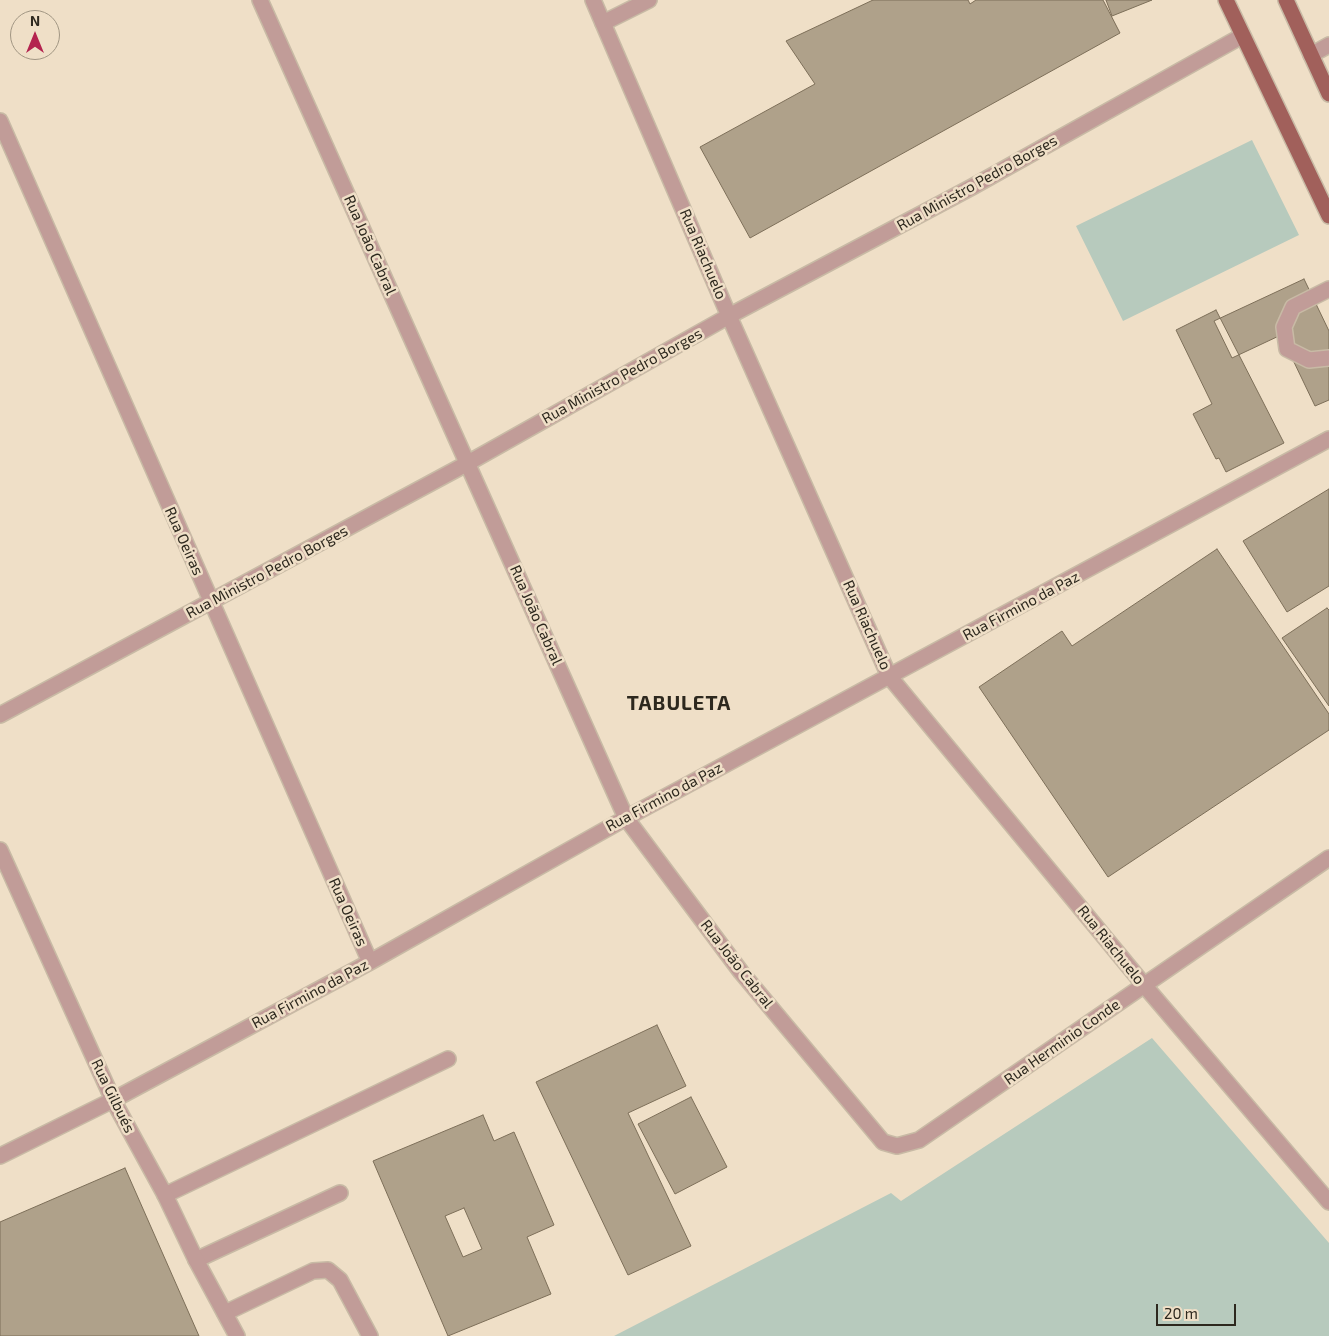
<!DOCTYPE html>
<meta charset="utf-8">
<style>
body{margin:0}
#map{position:relative;width:1329px;height:1336px;overflow:hidden;background:#efdfc7;font-family:"Exo 2",sans-serif}
canvas{display:block}
.north{position:absolute;left:10px;top:10px;width:50px;height:50px;box-sizing:border-box;background:#efdfc7;border:1px solid #a19683;border-radius:50%;rotate:0deg;font-size:14px;font-weight:700;line-height:20px;text-align:center;color:#2d281e}
.north::after{content:'';display:block;margin:auto;width:18px;height:22px;background:#b4234f;clip-path:polygon(50% 0,100% 100%,50% 72%,0 100%)}
.scale{position:absolute;left:1156px;top:1304px;width:80px;height:22px;box-sizing:border-box;border:2px solid #2d281e;border-top:0;padding-left:6px;font-size:15px;line-height:18px;white-space:nowrap;color:#2d281e;-webkit-text-stroke:4px #efdfc7;paint-order:stroke}
</style>
<div id="map">
<canvas width="1329" height="1336"></canvas>
<div class="north">N</div>
<div class="scale">20 m</div>
</div>
<script>
const g = document.querySelector('canvas').getContext('2d');
g.lineJoin = 'round';
function fill(path, color) { g.fillStyle = color; g.fill(path, 'evenodd'); }
const shape = rows => new Path2D(rows.map(r => 'M' + r).join(''));
function trace(path, color, width, dash) { g.strokeStyle = color; g.lineWidth = width; g.lineCap = dash ? 'butt' : 'round'; g.setLineDash(dash || []); g.stroke(path); }
function write(font, color, halo, rows, align = 'center') {
  g.font = font + ' "Exo 2",sans-serif'; g.lineWidth = 5; g.setLineDash([]); g.textBaseline = 'middle'; g.strokeStyle = halo; g.fillStyle = color; for (const [text, x, y, turn = 0] of rows) {
    g.save(); g.translate(x, y); g.rotate((+turn || 0) * Math.PI / 180); g.textAlign = isNaN(turn) ? turn : align; if (halo) g.strokeText(text, 0, 0); g.fillText(text, 0, 0); g.restore();
  }
}
fill(shape([
 [1252,140,1299,235,1123,321,1076,226],
 [1152,1038,1329,1243,1329,1336,614,1336,891,1193,901,1201]
]), '#b7cabd');
const building = shape([
 [873,0,968,0,970,4,976,0,1103,0,1120,33,750,238,700,147,815,84,786,41,873,0],
 [1106,0,1152,0,1112,16,1106,0],
 [1304,279,1329,331,1329,400,1315,406,1281,335,1232,358,1214,321,1304,279],
 [1216,310,1284,443,1226,472,1219,458,1216,459,1193,414,1212,404,1176,330,1216,310],
 [1329,489,1329,586,1287,612,1243,541,1329,489],
 [1217,549,1329,714,1329,730,1108,877,979,687,1062,631,1072,646,1217,549],
 [1327,608,1329,610,1329,706,1282,638,1327,608],
 [657,1025,686,1086,628,1113,691,1246,628,1275,536,1082,657,1025],
 [691,1097,727,1167,675,1194,638,1124,691,1097],
 [483,1115,494,1141,514,1132,554,1225,527,1237,551,1294,448,1336,373,1161,483,1115],
 [464,1208,482,1249,463,1257,445,1216,464,1208],
 [125,1168,199,1336,0,1336,0,1222,125,1168]
]);
fill(building, '#afa18a');
trace(building, '#7d6f59', 1);
const lane = shape([
 [603,23,649,0],
 [1329,289,1293,307,1284,327,1287,349,1309,360,1329,358],
 [165,1195,448,1059],
 [196,1260,340,1193],
 [225,1313,313,1271,328,1270,340,1280,370,1336]
]);
const street = shape([
 [260,0,626,818,741,972,883,1142,897,1146,919,1140,1329,858],
 [593,0,729,316,889,676,1144,985,1329,1202],
 [1311,55,1329,45],
 [0,121,370,962],
 [0,715,468,463,729,316,972,187,1242,36],
 [0,850,113,1100,165,1195,196,1260,237,1336],
 [0,1156,113,1100,370,962,626,818,1329,439]
]);
const primary = shape([
 [1226,0,1329,216],
 [1286,0,1329,94]
]);
trace(lane, '#c8baa5', 18);
trace(street, '#c8baa5', 18);
trace(primary, '#c8baa5', 18);
trace(lane, '#c19c98', 15);
trace(street, '#c19c98', 15);
trace(primary, '#a1605b', 15);
write('15px', '#2d281e', '#efdfc7', [
 ["Rua Ministro Pedro Borges",977,183,-29],
 ["Rua João Cabral",370,245,66],
 ["Rua Riachuelo",703,254,67],
 ["Rua Ministro Pedro Borges",622,376,-29],
 ["Rua Oeiras",184,541,66],
 ["Rua Ministro Pedro Borges",267,572,-28],
 ["Rua Firmino da Paz",1021,606,-28],
 ["Rua João Cabral",536,615,66],
 ["Rua Riachuelo",867,625,66],
 ["Rua Firmino da Paz",664,797,-28],
 ["Rua Oeiras",348,912,66],
 ["Rua Riachuelo",1111,945,51],
 ["Rua João Cabral",737,964,52],
 ["Rua Firmino da Paz",310,994,-28],
 ["Rua Herminio Conde",1062,1042,-35],
 ["Rua Gilbués",113,1096,64]
]);
g.letterSpacing = '1px';
write('bold 20px', '#2d281e', '#efdfc7', [
 ["TABULETA",679,703]
]);
g.letterSpacing = '0px';
</script>
